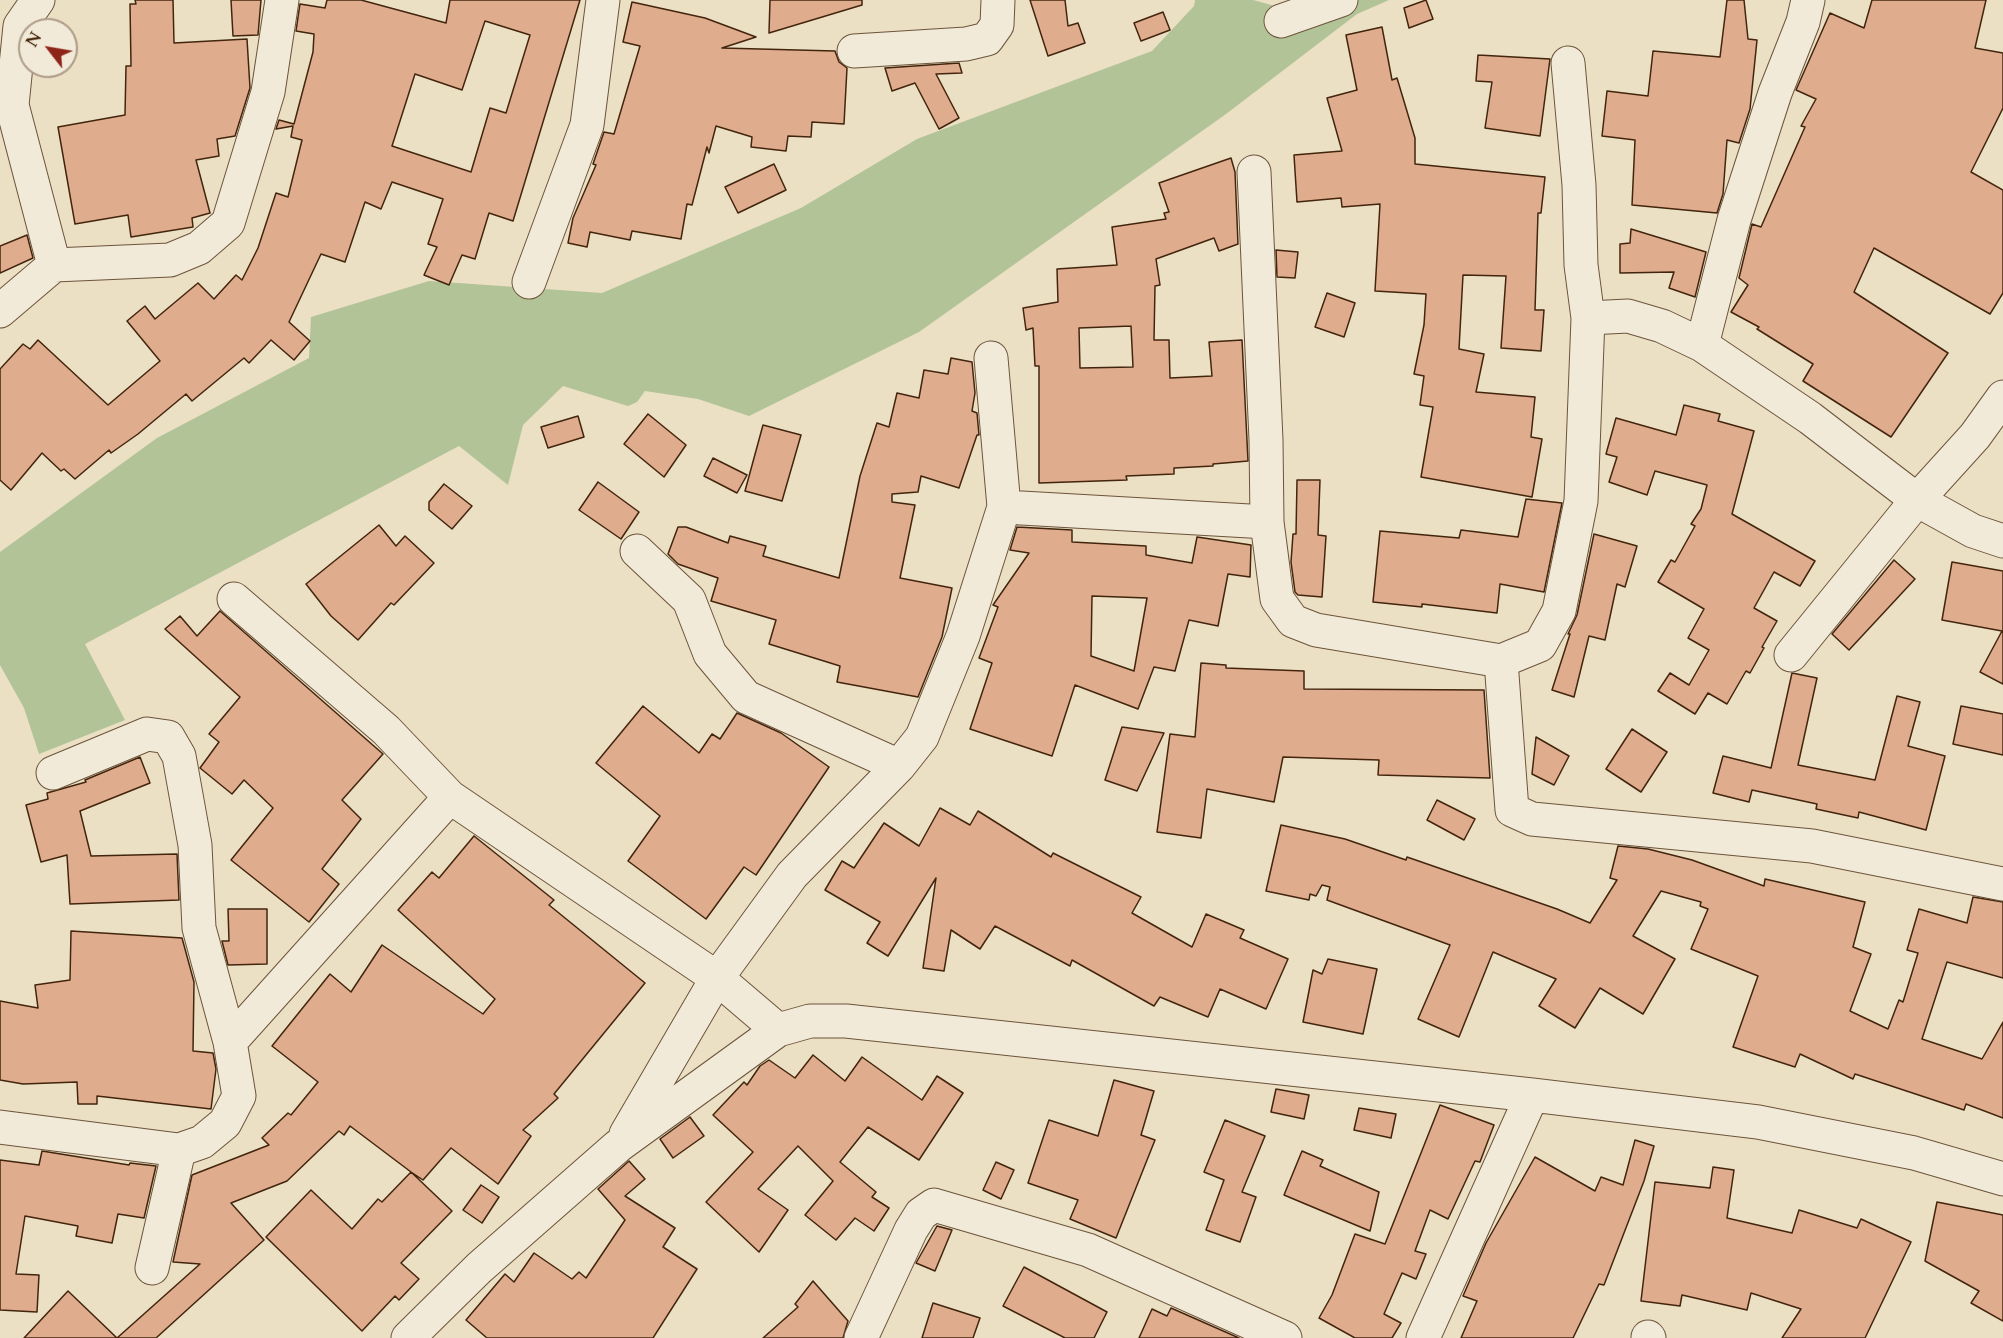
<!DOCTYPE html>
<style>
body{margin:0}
#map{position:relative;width:2003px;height:1338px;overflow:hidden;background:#ebdfc4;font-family:Cardo,serif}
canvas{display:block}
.north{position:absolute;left:18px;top:18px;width:60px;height:60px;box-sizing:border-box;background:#f2ead9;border:2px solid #ac9b87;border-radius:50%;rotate:301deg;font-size:16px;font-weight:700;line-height:24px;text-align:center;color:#42250c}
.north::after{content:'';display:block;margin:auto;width:21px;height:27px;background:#8f2418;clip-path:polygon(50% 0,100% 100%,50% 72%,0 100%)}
</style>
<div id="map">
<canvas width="2003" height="1338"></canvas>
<div class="north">N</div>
</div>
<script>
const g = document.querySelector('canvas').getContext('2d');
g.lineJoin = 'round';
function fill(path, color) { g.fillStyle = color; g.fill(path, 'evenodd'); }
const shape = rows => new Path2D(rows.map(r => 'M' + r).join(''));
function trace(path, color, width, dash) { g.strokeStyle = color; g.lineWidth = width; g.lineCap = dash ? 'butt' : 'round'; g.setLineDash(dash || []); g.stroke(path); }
fill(shape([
 [1195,0,1253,0,1308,15,1343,0,1389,0,1357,14,1226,114,919,332,749,416,698,399,645,391,637,402,628,406,563,386,523,425,508,485,459,446,85,644,125,720,39,754,24,708,0,665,0,552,157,438,309,358,311,317,429,281,602,293,801,208,917,139,1152,51,1194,6]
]), '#b2c398');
const building = shape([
 [135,0,173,0,174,43,247,39,250,88,235,136,217,139,219,156,196,160,210,213,192,218,193,227,131,237,128,215,75,224,58,127,125,115,126,66,131,66,130,4,136,4,135,0],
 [231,0,261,0,258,35,233,36,231,0],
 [327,0,361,0,446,23,450,0,580,0,513,221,489,213,475,259,462,255,449,285,424,275,437,247,428,244,443,199,392,182,381,209,365,202,345,262,321,254,289,322,310,341,294,360,271,340,249,363,244,358,192,401,186,394,138,434,111,453,109,450,75,479,64,469,61,471,42,453,11,490,0,480,0,369,23,344,30,349,38,340,108,405,160,361,127,321,145,306,155,319,198,283,214,299,236,275,242,280,258,248,276,193,288,197,302,140,291,137,293,126,276,129,279,120,294,124,313,52,314,34,296,31,300,4,325,8,327,0],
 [485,21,530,35,506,113,490,108,471,172,392,146,415,74,462,90,485,21],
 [770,0,862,0,862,5,769,33,770,0],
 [1030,0,1065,0,1068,26,1078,23,1085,43,1048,56,1030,0],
 [1426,0,1433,19,1409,28,1404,8,1426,0],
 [1727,0,1744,0,1748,39,1757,40,1750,109,1739,143,1727,140,1723,194,1717,213,1632,205,1635,140,1602,136,1607,91,1648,96,1653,51,1720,57,1727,0],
 [1872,0,1986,0,1975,48,2003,53,2003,108,1971,172,2003,190,2003,293,1990,314,1874,248,1854,292,1948,353,1891,437,1803,381,1813,364,1757,329,1759,327,1731,312,1748,285,1739,278,1752,224,1761,227,1805,127,1801,126,1816,99,1796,90,1830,13,1864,28,1872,0],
 [632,2,705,18,756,37,722,48,835,51,839,62,847,68,844,124,812,122,811,137,788,136,786,151,751,147,752,137,716,126,709,153,707,147,692,205,687,204,681,239,632,231,630,240,590,232,587,247,568,243,573,218,596,165,593,164,604,132,614,134,640,46,623,42,632,2],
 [1163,12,1170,30,1141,41,1134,23,1163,12],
 [1382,27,1392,80,1397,78,1415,138,1415,164,1545,177,1541,213,1538,213,1535,310,1544,310,1541,351,1501,348,1506,276,1463,275,1459,349,1484,354,1476,392,1535,397,1531,437,1542,439,1532,497,1421,477,1433,407,1420,405,1424,376,1414,374,1424,325,1426,294,1375,291,1380,204,1342,207,1341,198,1297,202,1294,155,1342,151,1327,98,1357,90,1346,35,1382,27],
 [1478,55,1550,59,1540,136,1485,128,1492,82,1476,81,1478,55],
 [959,63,962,73,936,74,959,118,939,129,915,83,892,91,885,68,959,63],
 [1231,158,1235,172,1238,244,1219,251,1214,238,1156,259,1160,285,1155,286,1154,340,1169,340,1170,378,1212,376,1209,342,1242,340,1248,461,1213,464,1213,466,1174,468,1174,474,1126,476,1127,480,1039,483,1039,366,1035,366,1033,328,1026,330,1023,308,1058,302,1057,269,1117,265,1112,227,1166,219,1164,213,1169,212,1159,183,1231,158],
 [1131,326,1133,367,1080,368,1079,328,1131,326],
 [774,164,786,190,738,213,725,187,774,164],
 [1631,229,1706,252,1695,297,1669,288,1674,272,1620,273,1620,244,1630,243,1631,229],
 [27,235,33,258,0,273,0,246,27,235],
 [1276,250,1298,252,1295,278,1277,277,1276,250],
 [1327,293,1355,303,1344,337,1315,327,1327,293],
 [951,358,972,362,975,393,972,411,977,413,979,435,977,435,959,488,921,476,918,492,892,494,892,502,915,505,900,578,952,588,942,637,918,697,837,682,840,666,769,644,776,620,711,601,718,578,678,564,668,554,678,527,686,527,728,543,730,536,766,546,763,556,839,578,860,476,877,423,889,427,897,393,919,398,924,370,948,374,951,358],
 [1684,405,1720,414,1718,421,1754,431,1732,514,1815,561,1800,586,1774,572,1754,608,1777,621,1762,647,1764,648,1750,673,1746,671,1727,704,1708,693,1695,714,1658,691,1670,673,1689,685,1709,650,1688,638,1704,609,1658,582,1671,560,1675,562,1695,526,1691,524,1701,509,1707,485,1655,471,1647,495,1609,482,1617,457,1606,454,1616,418,1676,435,1684,405],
 [648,414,686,445,664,477,624,444,648,414],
 [578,416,584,437,548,448,541,427,578,416],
 [763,425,801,435,782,501,745,491,763,425],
 [713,458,747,475,737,493,704,476,713,458],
 [1297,480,1320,480,1318,535,1326,536,1322,597,1298,595,1295,592,1291,562,1293,534,1296,534,1297,480],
 [598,482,639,512,621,539,579,510,598,482],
 [444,484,472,506,452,529,429,510,429,502,444,484],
 [1526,499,1562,503,1544,592,1500,584,1497,613,1422,604,1422,607,1373,602,1380,531,1459,538,1461,530,1518,537,1526,499],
 [379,525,396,546,405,536,434,563,394,605,391,603,358,640,331,616,306,584,379,525],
 [1017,527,1072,530,1072,542,1146,546,1146,555,1192,563,1197,537,1251,545,1250,577,1228,574,1218,626,1189,620,1175,671,1154,667,1138,709,1075,685,1052,756,970,729,992,663,979,658,998,607,993,605,1029,553,1010,550,1017,527],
 [1092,596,1147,598,1134,671,1091,656,1092,596],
 [1594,534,1637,546,1625,587,1617,584,1605,640,1589,636,1574,697,1552,690,1570,634,1568,634,1577,615,1594,534],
 [1894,560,1915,579,1849,650,1832,634,1894,560],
 [1952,562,2003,571,2003,684,1980,672,2002,631,1942,620,1952,562],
 [220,611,383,754,342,800,361,819,322,869,339,884,309,922,231,860,273,808,244,780,232,794,200,768,219,742,209,734,240,697,165,629,180,616,197,636,220,611],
 [1201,663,1226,665,1226,668,1304,671,1304,689,1484,690,1490,778,1378,775,1379,760,1283,757,1274,802,1207,789,1201,838,1157,832,1170,734,1195,737,1201,663],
 [1792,673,1817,678,1798,765,1875,780,1897,696,1920,702,1908,746,1945,756,1926,830,1859,812,1858,818,1816,809,1817,804,1752,790,1749,802,1713,793,1723,756,1771,768,1792,673],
 [643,706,699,753,712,734,720,739,737,713,781,733,829,767,756,875,744,867,706,919,628,861,660,816,596,763,643,706],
 [1961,706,2003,714,2003,755,1953,744,1961,706],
 [1122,727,1164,733,1137,791,1105,780,1122,727],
 [1632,729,1667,752,1641,792,1606,769,1632,729],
 [1536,737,1569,756,1554,785,1532,774,1536,737],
 [140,757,150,783,80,811,91,856,177,854,179,900,70,904,67,855,41,862,26,805,48,799,47,793,86,782,85,780,140,757],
 [1437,800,1475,819,1464,840,1427,820,1437,800],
 [940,808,970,825,978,811,1051,857,1053,853,1141,897,1132,913,1192,947,1206,914,1244,930,1240,938,1288,959,1266,1009,1220,989,1208,1017,1160,997,1154,1006,1072,960,1070,966,995,926,980,949,951,930,944,971,923,968,936,878,888,956,867,943,880,922,825,890,842,861,854,868,884,823,919,846,940,808],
 [1281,825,1345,839,1406,860,1407,857,1557,909,1590,923,1617,880,1610,878,1618,846,1648,849,1692,860,1764,886,1765,879,1865,902,1853,947,1871,954,1850,1011,1888,1029,1899,1000,1903,1002,1918,953,1907,950,1919,909,1967,923,1973,897,2003,902,2003,978,1947,962,1922,1039,1982,1059,2003,1022,2003,1118,1966,1104,1964,1110,1855,1074,1853,1079,1800,1054,1795,1067,1733,1047,1758,976,1691,949,1708,909,1700,906,1701,902,1661,891,1633,936,1675,959,1643,1014,1600,988,1575,1028,1539,1006,1556,979,1493,952,1459,1037,1418,1019,1450,945,1327,900,1330,887,1322,885,1316,896,1310,894,1309,900,1266,891,1281,825],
 [474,836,554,900,549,905,645,983,554,1094,558,1098,523,1130,531,1136,498,1184,451,1148,423,1180,411,1172,452,1211,401,1263,419,1279,399,1300,395,1296,362,1331,266,1237,311,1190,352,1229,378,1199,382,1202,411,1172,350,1126,344,1135,339,1131,287,1181,231,1203,264,1240,156,1338,24,1338,68,1291,117,1338,200,1264,173,1262,192,1175,269,1145,262,1138,288,1113,291,1115,318,1082,272,1046,330,974,351,992,382,945,483,1014,495,999,398,910,432,872,439,878,474,836],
 [228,909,267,909,267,964,228,965,222,941,229,941,228,909],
 [71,931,182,938,194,982,193,1051,213,1053,216,1069,211,1109,97,1096,97,1104,78,1104,77,1082,23,1084,0,1080,0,1001,38,1008,35,985,70,980,71,931],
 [1328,959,1377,969,1363,1034,1303,1022,1313,970,1322,974,1328,959],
 [813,1055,845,1081,862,1057,922,1100,937,1076,963,1093,919,1160,868,1127,840,1162,876,1192,872,1197,889,1208,874,1231,855,1218,836,1240,805,1215,833,1181,798,1146,758,1189,788,1210,759,1252,706,1202,753,1152,713,1115,744,1082,747,1085,760,1066,769,1060,795,1078,813,1055],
 [1114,1080,1154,1091,1141,1135,1155,1140,1116,1238,1070,1219,1078,1200,1028,1183,1049,1120,1098,1136,1114,1080],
 [1276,1089,1309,1095,1304,1119,1271,1112,1276,1089],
 [1440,1105,1494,1125,1480,1162,1475,1161,1448,1219,1430,1210,1415,1251,1426,1254,1416,1279,1402,1273,1384,1314,1401,1323,1392,1338,1355,1338,1319,1318,1332,1295,1355,1234,1385,1244,1440,1105],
 [1359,1108,1396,1114,1391,1138,1354,1130,1359,1108],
 [690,1117,704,1136,673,1158,660,1139,690,1117],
 [1225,1120,1265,1136,1242,1192,1256,1197,1240,1242,1206,1230,1224,1180,1204,1172,1225,1120],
 [1635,1140,1654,1146,1644,1181,1604,1285,1599,1284,1573,1338,1461,1338,1477,1301,1463,1296,1486,1243,1535,1157,1595,1191,1601,1177,1623,1185,1635,1140],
 [42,1151,129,1165,130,1163,156,1166,144,1218,118,1214,112,1243,76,1236,78,1226,25,1216,16,1274,39,1275,37,1312,0,1310,0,1160,39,1165,42,1151],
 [1302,1151,1323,1160,1320,1166,1379,1192,1370,1231,1284,1195,1302,1151],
 [629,1161,645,1179,625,1196,675,1228,663,1247,697,1269,653,1338,487,1338,466,1320,505,1274,514,1282,534,1253,572,1279,579,1272,586,1278,625,1220,598,1189,629,1161],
 [996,1162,1014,1170,1001,1199,983,1190,996,1162],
 [1713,1167,1734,1170,1727,1218,1792,1233,1799,1210,1857,1228,1861,1219,1911,1242,1865,1338,1782,1338,1801,1309,1751,1293,1747,1310,1682,1295,1680,1306,1641,1301,1655,1182,1710,1188,1713,1167],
 [481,1185,499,1197,482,1223,463,1210,481,1185],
 [1937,1202,2003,1215,2003,1321,1971,1303,1979,1291,1925,1261,1937,1202],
 [937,1226,952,1230,935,1271,916,1263,937,1226],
 [1024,1267,1107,1312,1094,1338,1065,1338,1003,1306,1024,1267],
 [813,1281,848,1321,843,1338,763,1338,798,1307,795,1304,813,1281],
 [933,1303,980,1318,973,1338,922,1338,933,1303],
 [1171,1308,1239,1338,1139,1338,1152,1309,1167,1316,1171,1308]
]);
fill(building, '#e0ac8e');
trace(building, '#42250c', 1.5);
const minor = shape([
 [38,0,20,26,12,105,54,265],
 [1281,21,1341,0],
 [854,51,966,44,987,39,997,25,998,0],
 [1254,172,1266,440,1267,522,1277,599,1293,621,1316,630,1501,661,1512,810,1532,819,1812,846,2003,884],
 [529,282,587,125,603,0],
 [0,311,54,265,170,260,199,248,228,223,268,92,282,0],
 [1588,318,1628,316,1662,326,1702,345,1810,418,1917,500,1973,531,2003,541],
 [1702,345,1734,220,1775,93,1803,22,1808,0],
 [1004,507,1267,522],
 [637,551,689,600,710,654,746,697,899,766],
 [234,599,386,730,450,797,717,978,778,1030],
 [1791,655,1917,500,1975,436,2003,397],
 [1501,661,1540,645,1559,611,1581,501,1588,318,1581,265,1579,185,1568,63],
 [230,1042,450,797],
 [0,1127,179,1150,202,1142,225,1123,239,1096,230,1042,199,928,195,845,179,756,168,737,147,734,53,773],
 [626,1134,717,978,792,875,899,766,922,737,963,636,1004,507,991,358],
 [152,1268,179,1150],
 [1648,1337,1649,1338],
 [408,1338,479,1268,618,1146,778,1030,810,1021,846,1021,1532,1095,1758,1122,1914,1153,2003,1179],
 [861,1338,911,1230,921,1214,934,1205,1088,1250,1285,1338],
 [1423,1338,1532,1095]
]);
trace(minor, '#6c543a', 35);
trace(minor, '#f2ead9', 33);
</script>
